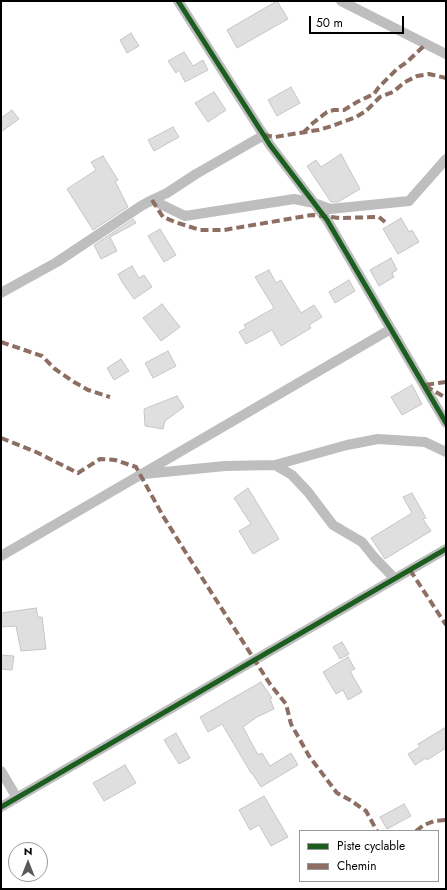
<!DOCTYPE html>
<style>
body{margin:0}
#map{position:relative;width:447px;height:890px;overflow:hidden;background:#fff;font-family:Jost,sans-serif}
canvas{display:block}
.frame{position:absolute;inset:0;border:2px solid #000;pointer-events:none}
.legend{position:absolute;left:299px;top:830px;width:140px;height:52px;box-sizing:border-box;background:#fff;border:1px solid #999;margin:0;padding:5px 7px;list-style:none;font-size:12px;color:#000}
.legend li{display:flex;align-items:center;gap:8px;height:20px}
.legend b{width:20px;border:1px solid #999}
.north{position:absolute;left:8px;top:842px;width:40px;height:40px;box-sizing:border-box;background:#fff;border:1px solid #999;border-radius:50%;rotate:0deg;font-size:11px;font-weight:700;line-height:16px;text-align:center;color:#000}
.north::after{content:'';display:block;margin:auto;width:14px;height:18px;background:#595959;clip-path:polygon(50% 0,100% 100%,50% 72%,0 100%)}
.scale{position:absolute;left:309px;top:16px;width:95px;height:18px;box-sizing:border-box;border:2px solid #000;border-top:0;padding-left:5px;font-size:12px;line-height:14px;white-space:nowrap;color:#000;-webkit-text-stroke:3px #fff;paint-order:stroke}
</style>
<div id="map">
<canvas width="447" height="890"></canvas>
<div class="frame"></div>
<ul class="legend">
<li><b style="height:5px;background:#1b5e20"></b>Piste cyclable</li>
<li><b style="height:5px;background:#8d6e63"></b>Chemin</li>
</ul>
<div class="north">N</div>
<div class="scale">50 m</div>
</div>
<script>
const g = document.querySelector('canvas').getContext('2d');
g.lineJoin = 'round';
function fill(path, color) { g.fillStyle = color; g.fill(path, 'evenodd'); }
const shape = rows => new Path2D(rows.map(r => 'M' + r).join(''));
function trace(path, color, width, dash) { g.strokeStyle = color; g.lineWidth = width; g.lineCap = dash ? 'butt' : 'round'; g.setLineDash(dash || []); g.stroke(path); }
const building = shape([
 [277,1,288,19,237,48,227,30,277,1],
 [131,33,139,46,127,53,120,40,131,33],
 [184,52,193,66,203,60,208,70,185,82,179,70,176,73,168,61,184,52],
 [291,87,300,103,277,116,268,100,291,87],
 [214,92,226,110,208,122,195,103,214,92],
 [12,110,19,119,1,132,1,118,12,110],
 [173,127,179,137,154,151,148,140,173,127],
 [341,154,360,189,338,202,331,202,307,166,316,160,321,167,341,154],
 [103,156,118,180,115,181,128,207,93,230,67,189,96,170,91,162,103,156],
 [401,218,409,232,412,230,419,242,398,254,383,229,401,218],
 [133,219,136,223,110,237,117,251,101,259,94,245,133,219],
 [160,229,176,255,164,262,148,236,160,229],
 [391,258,397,270,392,273,394,277,379,286,370,270,391,258],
 [132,266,139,278,144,275,152,287,134,299,122,282,118,274,132,266],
 [269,270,276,283,281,280,301,313,314,305,322,317,309,325,311,328,281,346,272,330,246,344,239,332,246,328,244,325,274,308,255,277,269,270],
 [349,280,355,291,335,303,329,292,349,280],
 [162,304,180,327,161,341,143,318,162,304],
 [168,351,176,366,153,378,145,363,168,351],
 [121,359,129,371,114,380,107,368,121,359],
 [412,385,422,404,402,415,391,397,412,385],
 [177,396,184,407,165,421,163,429,145,426,144,409,177,396],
 [248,488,279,539,253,554,239,531,251,524,234,498,248,488],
 [412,493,426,518,423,519,431,531,385,559,371,538,412,513,403,497,412,493],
 [36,608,38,617,42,617,46,649,21,651,16,626,1,627,1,613,36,608],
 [342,642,349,654,340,659,333,647,342,642],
 [1,655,14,656,12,670,1,669,1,655],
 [348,657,355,669,350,671,362,692,348,700,343,690,336,694,323,672,348,657],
 [261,682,272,698,270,699,274,709,257,717,243,727,258,755,262,753,270,766,291,753,298,765,261,787,252,773,251,773,222,724,208,732,200,717,261,682],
 [446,727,446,748,427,760,426,758,415,765,408,754,420,747,418,744,446,727],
 [176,733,190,758,179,764,164,740,176,733],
 [125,765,136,783,104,801,93,783,125,765],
 [264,796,288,837,271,846,259,825,250,830,239,810,264,796],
 [404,804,411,816,387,829,380,817,404,804]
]);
fill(building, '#dfdfdf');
trace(building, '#c6c6c6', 1);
trace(shape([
 [178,1,270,145,327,220,446,423],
 [341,1,446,54],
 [152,200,167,193,196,174,264,135],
 [1,293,57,262,141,206,152,200,185,216,294,199,314,203,330,209,409,201,446,159],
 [275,465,292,475,308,492,333,525,362,542,374,557,395,579],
 [144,474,225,466,275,465,347,445,378,439,425,442,446,452],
 [1,556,391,329],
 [1,771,17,798],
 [1,807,446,549]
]), '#bebebe', 10);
trace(shape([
 [303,133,313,123,327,112,334,110,344,110,357,102,374,94,379,87,397,69,407,62,426,44],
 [264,135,275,137,293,134,318,130,332,126,356,117,366,111,380,97,393,92,405,82,417,76,429,74,446,78],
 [152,200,163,217,175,222,200,230,224,230,312,215,340,218,379,217,385,222],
 [1,342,42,356,55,369,74,382,88,390,110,397],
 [446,382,424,385,446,398],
 [1,438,36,452,78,473,100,459,115,460,136,467,163,516,188,556,270,684,286,704,291,724,309,756,337,793,350,800,366,811,377,831],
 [410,570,446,625],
 [416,831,424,825,434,821,446,820]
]), '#8d6e63', 4, [8, 4]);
trace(shape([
 [178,1,270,145,327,220,446,423],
 [1,807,446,549]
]), '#1b5e20', 5);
</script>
